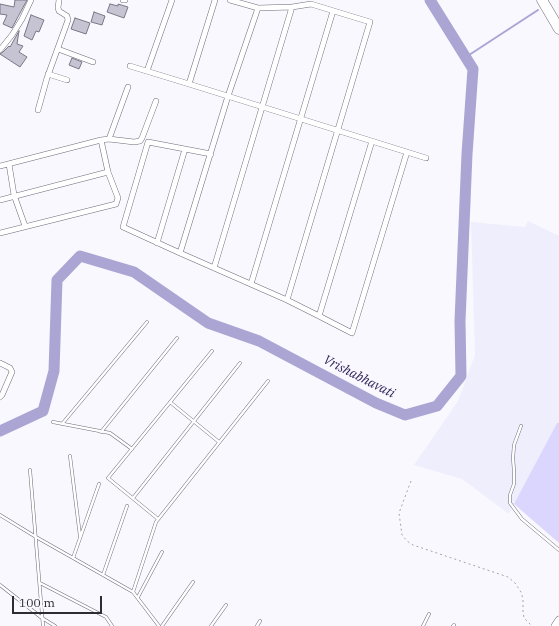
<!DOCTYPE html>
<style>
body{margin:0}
#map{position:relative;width:559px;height:626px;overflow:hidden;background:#f9f8fe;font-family:"IBM Plex Serif",serif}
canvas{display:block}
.scale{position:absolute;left:12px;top:596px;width:90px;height:18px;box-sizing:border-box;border:2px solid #2d2c32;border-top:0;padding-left:5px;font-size:12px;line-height:14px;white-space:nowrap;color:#2d2c32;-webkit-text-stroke:3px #f9f8fe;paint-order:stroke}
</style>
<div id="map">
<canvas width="559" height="626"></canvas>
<div class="scale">100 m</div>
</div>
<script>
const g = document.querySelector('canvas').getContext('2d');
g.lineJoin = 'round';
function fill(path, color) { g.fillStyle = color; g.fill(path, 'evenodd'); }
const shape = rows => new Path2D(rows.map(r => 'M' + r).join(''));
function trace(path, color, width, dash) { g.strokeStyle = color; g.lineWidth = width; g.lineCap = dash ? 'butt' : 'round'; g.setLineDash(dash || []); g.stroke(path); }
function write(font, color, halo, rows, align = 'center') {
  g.font = font + ' "IBM Plex Serif",serif'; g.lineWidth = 3.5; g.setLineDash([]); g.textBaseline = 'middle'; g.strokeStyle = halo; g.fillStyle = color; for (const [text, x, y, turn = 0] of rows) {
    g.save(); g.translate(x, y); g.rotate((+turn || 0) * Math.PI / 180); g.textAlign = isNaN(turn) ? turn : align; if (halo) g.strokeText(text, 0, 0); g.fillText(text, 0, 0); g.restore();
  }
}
fill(shape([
 [528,221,559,236,559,423,557,423,509,514,462,479,414,465,458,401,475,355,471,222,525,227]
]), '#efeefc');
fill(shape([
 [557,423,559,423,559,543,514,504]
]), '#dad6fe');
trace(shape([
 [466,57,538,10]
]), '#aba5d4', 2);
trace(shape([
 [0,431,43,411,54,371,57,280,80,256,134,272,208,323,259,341,376,403,405,415,437,406,461,376,460,321,467,154,473,69,430,0]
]), '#aba5d4', 11);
const building = shape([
 [15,0,27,0,12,28,3,24,7,15,0,14,0,4,14,7,15,0],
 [110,4,118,6,118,4,128,7,124,18,107,12,110,4],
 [94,12,105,16,102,25,91,22,94,12],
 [31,15,44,20,39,32,36,31,32,40,24,36,31,15],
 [75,18,90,23,86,34,71,29,75,18],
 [19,31,17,44,23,46,19,52,27,57,20,67,0,54,3,52,9,46,10,47,19,31],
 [72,58,82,62,79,69,69,65,72,58]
]);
fill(building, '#c6c4d3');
trace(building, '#7a7886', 1);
const lane = shape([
 [170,402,219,442],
 [53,422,110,433,132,449],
 [62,424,147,322],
 [521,426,514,445,513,458,514,471,514,484,510,495,510,503,522,519,559,550],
 [101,432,177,338],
 [70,456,80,536],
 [30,470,43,626],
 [133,498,240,363],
 [0,515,36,537,133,592,159,626],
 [158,519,108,478,212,351],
 [73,558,99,484],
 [103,575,127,506],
 [40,583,106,617,112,626],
 [0,585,42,618,55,626],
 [133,592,156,522,268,381],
 [138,597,162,552],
 [162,626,193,582],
 [211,626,226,605],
 [257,626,260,621],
 [423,626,429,614],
 [453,626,454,625]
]);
const street = shape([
 [123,0,125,0],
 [215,0,189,84,426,158],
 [230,0,258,8,292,7,311,4,370,22,287,300,180,253,228,96,258,8],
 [58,49,93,62],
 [0,50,12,35,22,19,31,0],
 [130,66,189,84],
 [147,71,172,0],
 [48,74,67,80],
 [38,110,47,78,68,20,67,16,59,11,58,8,59,0],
 [109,139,128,87],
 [9,164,14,195,25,226],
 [0,166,101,140,109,139,134,142,140,141,142,138,156,101],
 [0,200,108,172],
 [0,233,116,204,118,198,108,172,101,140],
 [157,243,185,149],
 [180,253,123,227,148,142,211,154],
 [214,268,292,7],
 [251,284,333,11],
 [287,300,319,316,372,141],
 [319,316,352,333,407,152],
 [0,363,10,368,12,372,2,395,0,397]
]);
const secondary = shape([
 [555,626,559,620]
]);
const highway = shape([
 [542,0,559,29]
]);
trace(lane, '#6d6c79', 3.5);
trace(street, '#6d6c79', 6);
trace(secondary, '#6d6c79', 8);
trace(highway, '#6d6c79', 11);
trace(shape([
 [411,481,399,513,402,535,407,541,413,545,508,577,515,583,521,592,523,599,523,611,524,618,532,626]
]), '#a4a3a9', 1, [2, 3]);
trace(lane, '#fff', 2.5);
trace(street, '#fff', 5);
trace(secondary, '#fff', 7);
trace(highway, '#fff', 10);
write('italic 13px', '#31235c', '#f9f8fe', [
 ["Vrishabhavati",359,377,27]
]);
</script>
